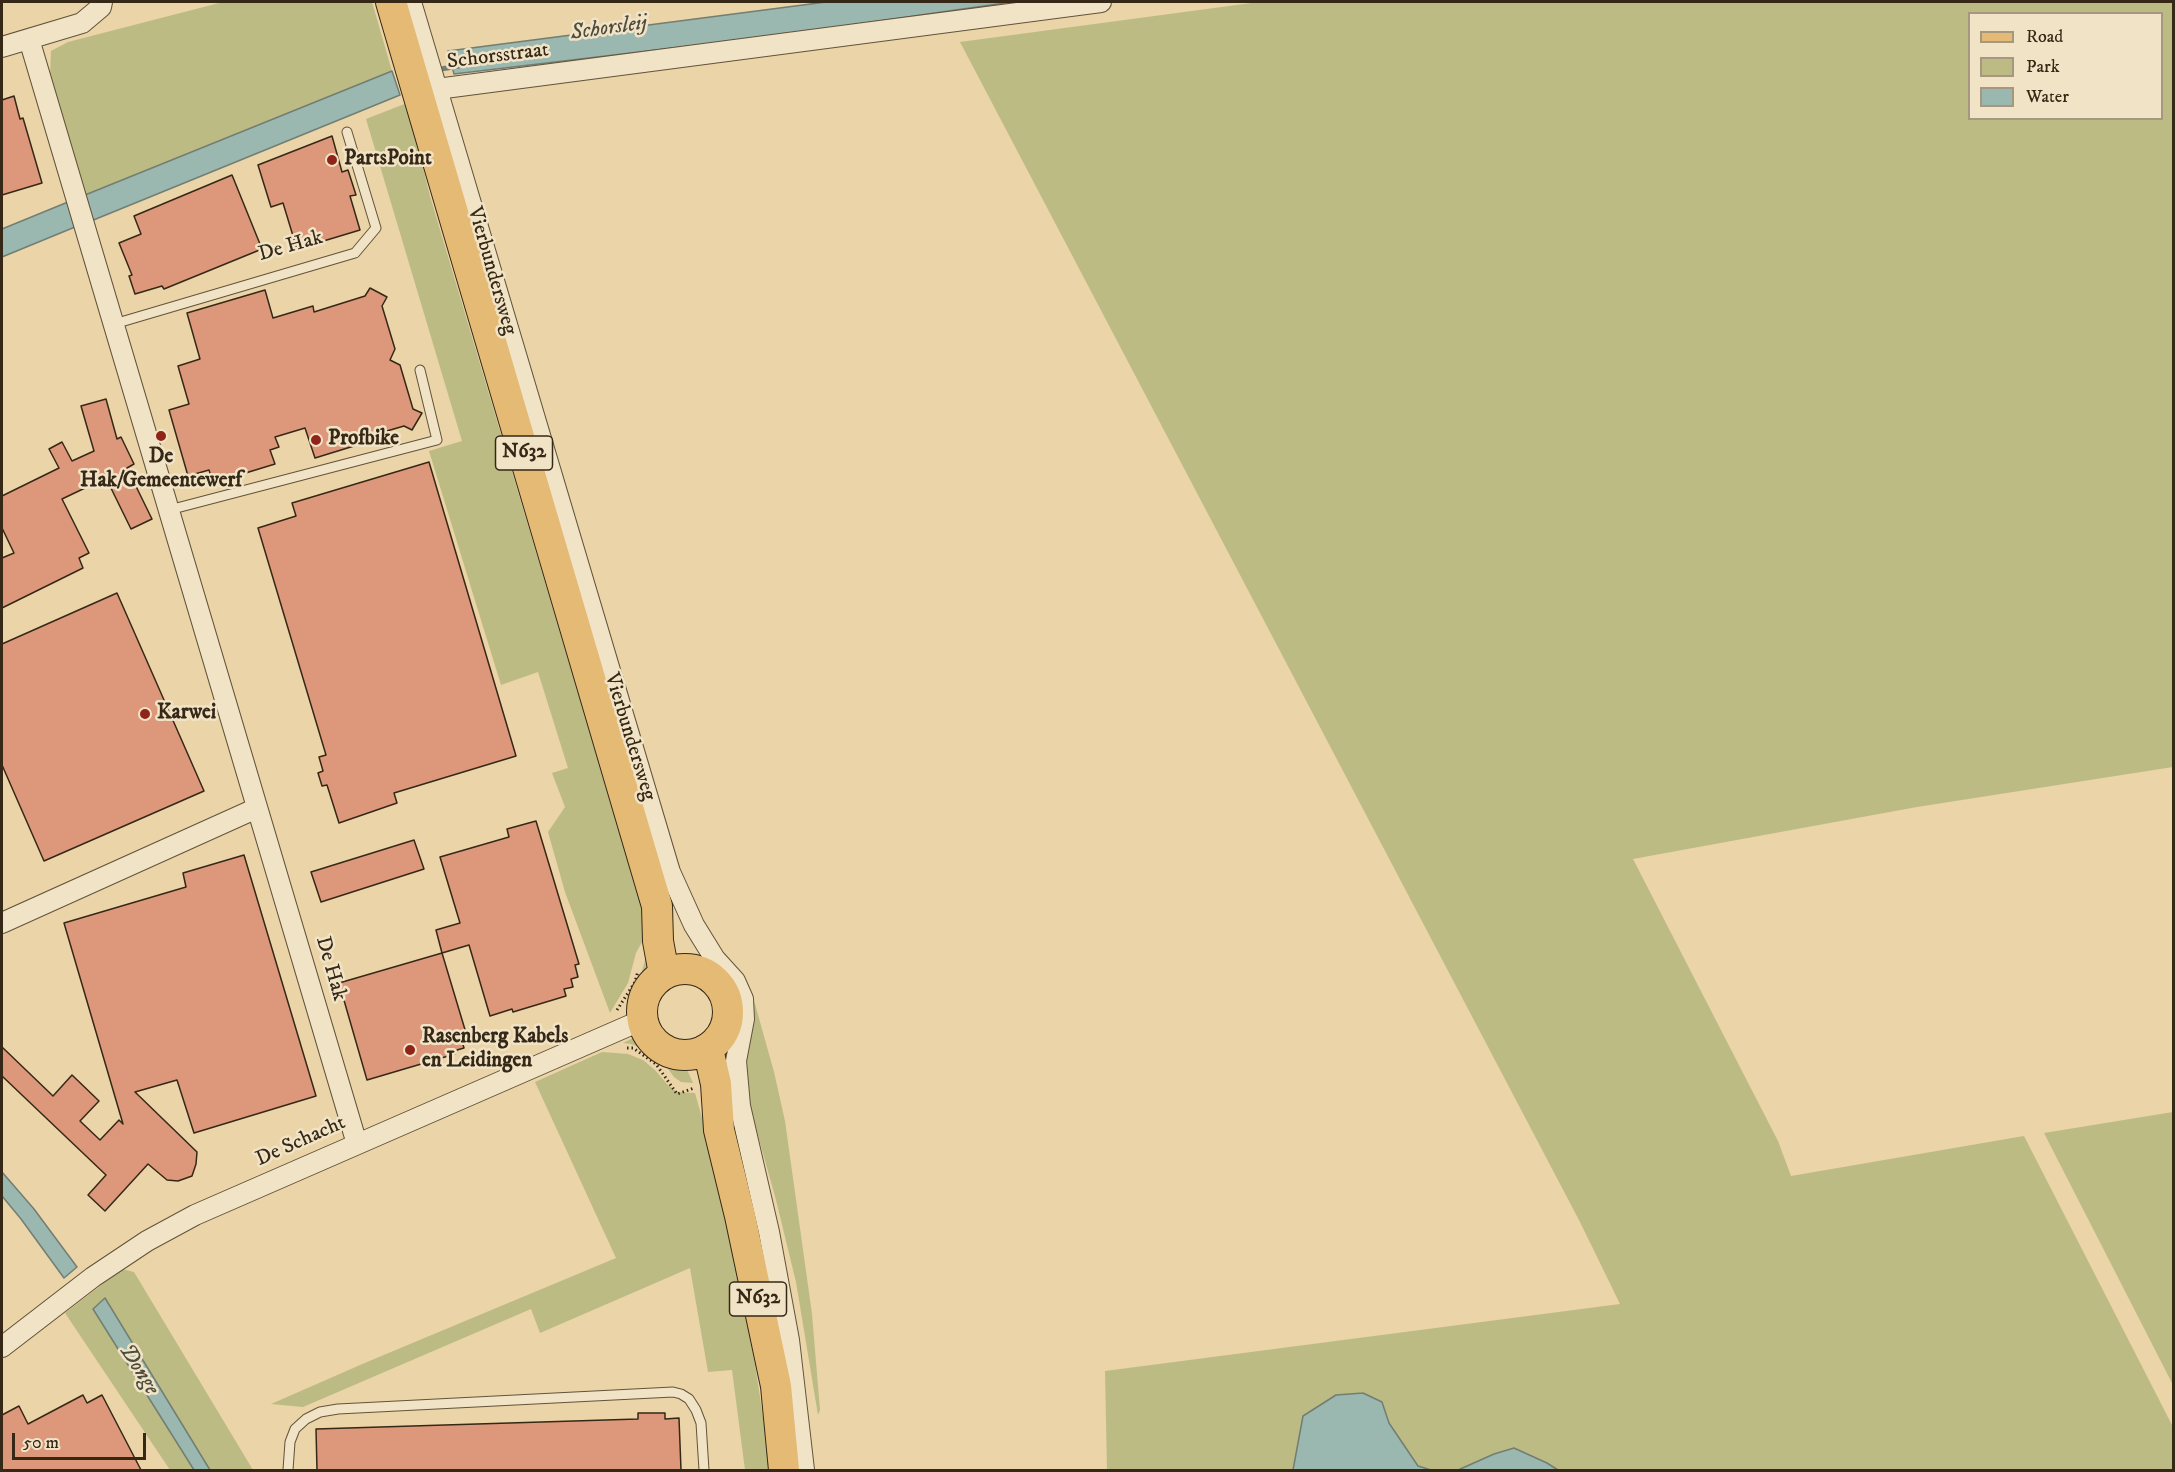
<!DOCTYPE html>
<style>
body{margin:0}
#map{position:relative;width:2175px;height:1472px;overflow:hidden;background:#ead4a8;font-family:"IM FELL DW Pica",serif}
canvas{display:block}
.frame{position:absolute;inset:0;border:3px solid #352816;pointer-events:none}
.legend{position:absolute;left:1968px;top:12px;width:195px;height:108px;box-sizing:border-box;background:#f1e3c6;border:2px solid #a69880;margin:0;padding:8px 10px;list-style:none;font-size:18px;color:#352816}
.legend li{display:flex;align-items:center;gap:12px;height:30px}
.legend b{width:30px;border:2px solid #a69880}
.scale{position:absolute;left:12px;top:1433px;width:134px;height:27px;box-sizing:border-box;border:3px solid #352816;border-top:0;padding-left:8px;font-size:18px;line-height:21px;white-space:nowrap;color:#352816;-webkit-text-stroke:4px #f1e3c6;paint-order:stroke}
</style>
<div id="map">
<canvas width="2175" height="1472"></canvas>
<div class="frame"></div>
<ul class="legend">
<li><b style="height:8px;background:#e5ba74"></b>Road</li>
<li><b style="height:16px;background:#bdbb84"></b>Park</li>
<li><b style="height:16px;background:#9ab7b0"></b>Water</li>
</ul>
<div class="scale">50 m</div>
</div>
<script>
const g = document.querySelector('canvas').getContext('2d');
g.lineJoin = 'round';
function fill(path, color) { g.fillStyle = color; g.fill(path, 'evenodd'); }
const shape = rows => new Path2D(rows.map(r => 'M' + r).join(''));
function trace(path, color, width, dash) { g.strokeStyle = color; g.lineWidth = width; g.lineCap = dash ? 'butt' : 'round'; g.setLineDash(dash || []); g.stroke(path); }
function write(font, color, halo, rows, align = 'center') {
  g.font = font + ' "IM FELL DW Pica",serif'; g.lineWidth = 5; g.setLineDash([]); g.textBaseline = 'middle'; g.strokeStyle = halo; g.fillStyle = color; for (const [text, x, y, turn = 0] of rows) {
    g.save(); g.translate(x, y); g.rotate((+turn || 0) * Math.PI / 180); g.textAlign = isNaN(turn) ? turn : align; if (halo) g.strokeText(text, 0, 0); g.fillText(text, 0, 0); g.restore();
  }
}
fill(shape([
 [223,2,372,2,392,71,85,195,50,76,51,51,68,42],
 [1259,2,2173,2,2173,767,1917,807,1633,859,1778,1141,1791,1176,2024,1136,2173,1427,2173,1470,1107,1470,1105,1371,1620,1304,1580,1222,960,42],
 [1970,14,2162,14,2162,118,1970,118],
 [407,103,430,196,651,938,642,942,636,953,628,983,610,1013,565,892,548,832,565,807,552,773,568,768,538,672,501,685,429,451,462,441,366,119],
 [646,957,654,962,651,983,640,1000,637,989],
 [749,990,755,1004,774,1072,785,1121,812,1314,820,1410,818,1415,796,1282,776,1200,752,1114,743,1073],
 [635,1037,652,1041,668,1052,681,1056,693,1083,681,1082,674,1077,663,1062,649,1051,631,1044,623,1043],
 [602,1052,628,1054,643,1060,655,1070,667,1084,677,1092,695,1093,710,1146,731,1242,755,1364,771,1470,745,1470,732,1370,708,1372,690,1268,540,1333,531,1309,303,1407,271,1404,367,1362,616,1258,535,1082],
 [2173,1112,2174,1112,2173,1385,2044,1133],
 [122,1269,134,1272,253,1470,210,1470,105,1298,93,1309,194,1470,170,1470,65,1313]
]), '#bdbb84');
const water = shape([
 [826,2,1012,2,774,36,454,74,448,51,826,2],
 [392,71,400,95,91,221,85,195,392,71],
 [68,202,75,227,2,257,2,229,68,202],
 [2,1172,34,1209,77,1267,64,1278,21,1219,2,1196,2,1172],
 [105,1298,210,1470,194,1470,93,1309,105,1298],
 [1363,1393,1382,1402,1389,1423,1418,1466,1431,1470,1293,1470,1303,1416,1336,1395,1363,1393],
 [1514,1448,1547,1463,1558,1470,1443,1470,1458,1470,1494,1454,1514,1448]
]);
fill(water, '#9ab7b0');
trace(water, '#727e72', 1.5);
trace(shape([
 [441,69,459,66]
]), '#727e72', 5);
const building = shape([
 [14,96,20,119,23,118,42,183,2,195,2,100,14,96],
 [332,136,342,172,348,170,356,195,350,196,360,230,297,249,283,203,271,207,258,165,332,136],
 [232,175,262,249,164,289,162,286,135,294,129,276,132,275,119,243,141,234,134,216,232,175],
 [370,288,387,297,382,306,395,349,390,360,400,365,413,409,422,413,412,430,404,426,353,441,354,446,315,458,305,428,275,437,279,447,270,450,275,464,213,483,209,470,188,476,169,410,189,404,178,366,200,359,187,313,265,290,273,318,313,306,314,312,365,296,370,288],
 [106,399,117,439,121,437,134,464,127,468,152,519,131,529,106,478,62,499,89,553,79,558,83,568,2,608,2,558,14,553,2,528,2,496,59,468,49,449,62,442,72,461,94,451,81,406,106,399],
 [429,462,516,756,394,793,397,803,339,823,327,785,322,786,318,773,323,771,319,757,326,755,258,528,296,516,292,503,429,462],
 [117,593,204,791,44,861,2,765,2,644,117,593],
 [536,821,579,964,575,965,578,977,571,979,573,987,564,989,566,996,513,1012,512,1009,490,1016,469,945,442,953,436,930,460,923,440,857,509,837,507,829,536,821],
 [414,840,424,869,321,902,311,872,414,840],
 [244,855,316,1096,194,1133,177,1080,135,1092,197,1152,196,1164,192,1176,178,1181,167,1180,148,1164,105,1211,88,1195,106,1175,2,1076,2,1047,53,1096,72,1075,99,1101,80,1121,100,1140,119,1120,123,1124,64,923,186,887,183,873,244,855],
 [442,953,466,1033,462,1041,464,1048,457,1050,455,1054,367,1080,339,983,442,953],
 [83,1395,87,1403,102,1395,141,1470,2,1470,2,1415,19,1406,28,1424,83,1395],
 [638,1413,665,1413,665,1419,679,1418,681,1470,317,1470,316,1429,638,1419,638,1413]
]);
fill(building, '#dd977b');
trace(building, '#352816', 1.5);
const lane = shape([
 [114,324,355,253,376,228,347,132],
 [169,510,437,440,420,370],
 [288,1470,290,1442,295,1429,306,1419,320,1412,338,1409,673,1392,681,1394,689,1399,696,1410,701,1423,704,1470]
]);
const street = shape([
 [411,2,670,872,694,925,715,959,735,981,743,999,744,1019,736,1061,740,1106,769,1232,789,1340,804,1470],
 [29,39,357,1144],
 [2,47,82,23,101,7,102,2],
 [437,89,1101,2],
 [2,923,257,808],
 [2,1347,93,1277,147,1241,195,1215,642,1020]
]);
const primary = shape([
 [391,2,657,906,658,941,664,974],
 '642 1012a43 43 0 1 1 86 0a43 43 0 1 1-86 0Z',
 [708,1049,716,1084,719,1130,740,1216,776,1386,784,1470]
]);
trace(lane, '#62533a', 11);
trace(street, '#62533a', 22);
trace(primary, '#352816', 32);
trace(shape([
 [617,1010,635,982,638,971],
 [627,1048,633,1048,656,1064,677,1094,694,1088]
]), '#352816', 3, [1.5, 3]);
trace(lane, '#f1e3c6', 9);
trace(street, '#f1e3c6', 20);
trace(primary, '#e5ba74', 30);
for (const [x, y, r, color] of [
 [332,160,6,"#8f2418"],
 [161,436,6,"#8f2418"],
 [316,440,6,"#8f2418"],
 [145,714,6,"#8f2418"],
 [410,1050,6,"#8f2418"]
]) { const dot = new Path2D(); dot.arc(x, y, r, 0, 2 * Math.PI); g.fillStyle = color; g.fill(dot); trace(dot, '#f1e3c6', 2); }
for (const [x, y, w] of [
 [524,453,57],
 [758,1299,57]
]) { const box = new Path2D(); box.roundRect(x - w / 2, y - 17, w, 34, 4.5); g.fillStyle = '#f1e3c6'; g.fill(box); trace(box, '#352816', 1.5); }
write('bold 20px', '#352816', null, [
 ["N632",524,453],
 ["N632",758,1299]
]);
write('21px', '#352816', '#f1e3c6', [
 ["Schorsstraat",498,57,-7],
 ["De Hak",291,247,-16],
 ["Vierbundersweg",491,271,74],
 ["Vierbundersweg",629,737,73],
 ["De Hak",330,969,74],
 ["De Schacht",301,1142,-24]
]);
write('bold 21px', '#352816', '#f1e3c6', [
 ["PartsPoint",344,160],
 ["Profbike",328,440],
 ["De",161,458,"center"],
 ["Hak/Gemeentewerf",161,482,"center"],
 ["Karwei",157,714],
 ["Rasenberg Kabels",422,1038],
 ["en Leidingen",422,1062]
], 'left');
write('italic 22px', '#4e4c3c', '#f1e3c6', [
 ["Schorsleij",609,29,-8],
 ["Donge",138,1370,58]
]);
</script>
